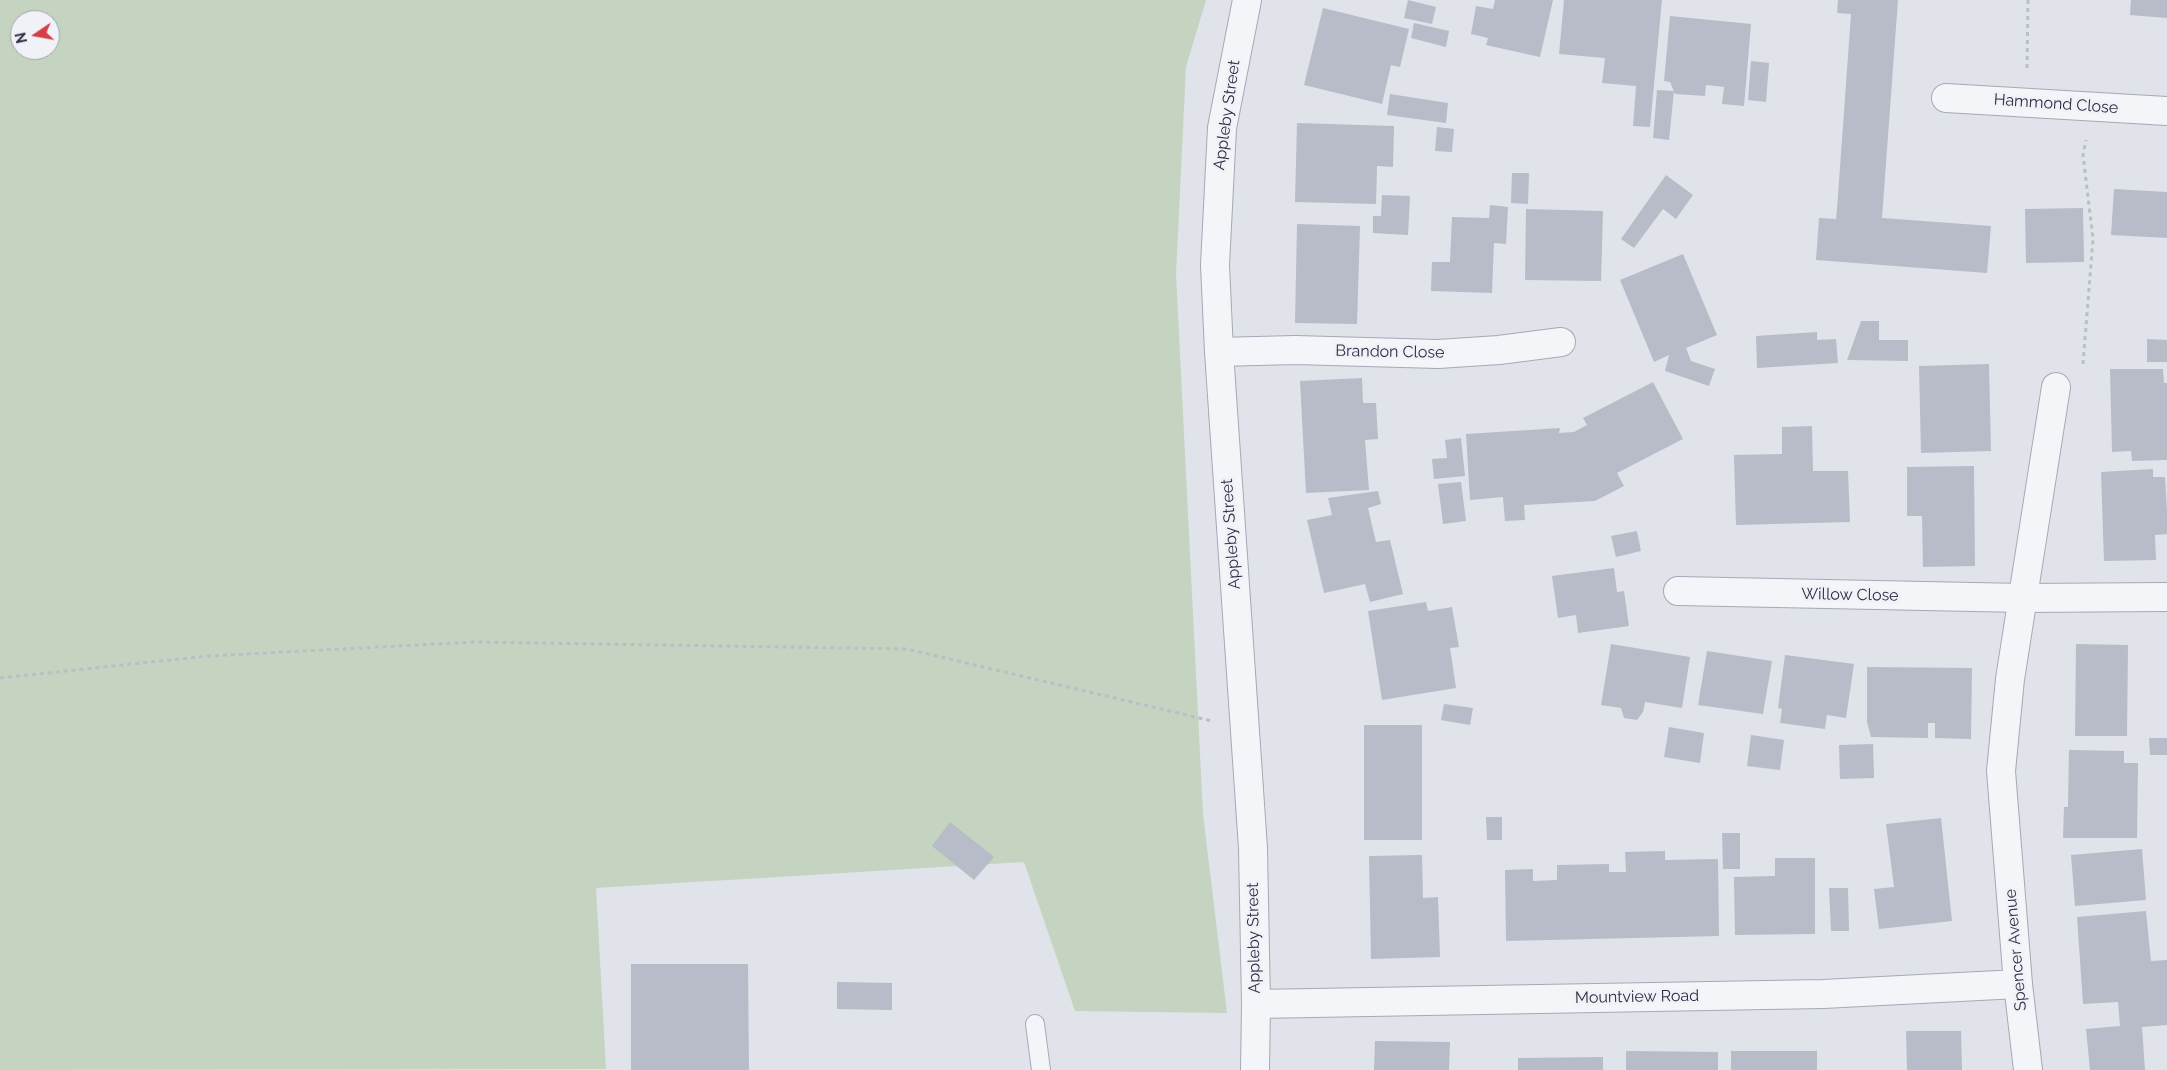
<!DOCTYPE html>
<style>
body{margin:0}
#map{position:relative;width:2167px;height:1070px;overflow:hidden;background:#e0e3ea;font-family:Raleway,sans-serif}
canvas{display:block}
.north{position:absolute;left:10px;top:10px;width:50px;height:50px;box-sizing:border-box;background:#f0f2f7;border:1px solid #a0a4af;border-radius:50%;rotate:258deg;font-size:14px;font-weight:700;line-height:20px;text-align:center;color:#282f43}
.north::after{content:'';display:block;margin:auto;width:18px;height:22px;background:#d53f47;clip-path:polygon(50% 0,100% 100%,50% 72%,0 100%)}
</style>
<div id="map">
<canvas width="2167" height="1070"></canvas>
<div class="north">N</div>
</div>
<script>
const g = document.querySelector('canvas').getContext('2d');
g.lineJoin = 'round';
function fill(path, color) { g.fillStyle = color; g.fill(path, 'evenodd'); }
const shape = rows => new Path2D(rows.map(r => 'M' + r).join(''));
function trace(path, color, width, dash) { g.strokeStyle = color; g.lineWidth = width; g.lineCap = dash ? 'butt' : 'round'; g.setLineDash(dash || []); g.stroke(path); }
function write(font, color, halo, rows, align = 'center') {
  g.font = font + ' Raleway,sans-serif'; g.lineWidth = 5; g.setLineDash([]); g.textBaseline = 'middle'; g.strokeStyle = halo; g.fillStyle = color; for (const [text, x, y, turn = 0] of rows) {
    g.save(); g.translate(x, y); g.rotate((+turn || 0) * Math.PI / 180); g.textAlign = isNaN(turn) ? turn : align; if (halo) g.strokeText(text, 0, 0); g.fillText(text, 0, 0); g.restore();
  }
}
fill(shape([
 [0,0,1206,0,1186,67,1176,274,1203,814,1227,1013,1075,1011,1024,862,596,888,606,1069,0,1070],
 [20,20,50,20,50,50,20,50]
]), '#c4d4c1');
fill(shape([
 [1408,0,1436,7,1432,24,1404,18],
 [1495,0,1553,0,1540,57,1486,45,1488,38,1471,34,1476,6,1493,9],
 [1564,0,1662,0,1650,127,1633,126,1636,86,1602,83,1605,58,1559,54],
 [1838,0,1898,0,1882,218,1991,226,1987,273,1816,260,1819,218,1836,219,1837,209,1851,14,1837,13],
 [2131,0,2167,0,2167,18,2130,15],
 [1323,8,1409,29,1400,67,1391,65,1382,104,1304,85],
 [1670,16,1751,24,1744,106,1722,104,1724,87,1706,85,1705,96,1675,94,1670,82,1664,81],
 [1414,23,1449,31,1446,47,1411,38],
 [1751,61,1769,63,1766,102,1748,100],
 [1657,90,1674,91,1669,140,1653,138],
 [1390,94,1448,103,1446,123,1387,115],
 [1297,123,1394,126,1393,167,1377,166,1376,204,1295,202],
 [1437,127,1454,129,1452,152,1435,151],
 [1512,173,1529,173,1528,204,1511,203],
 [1666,175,1693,195,1676,219,1663,209,1634,248,1621,239],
 [2114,189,2167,192,2167,238,2111,235],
 [1382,195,1410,196,1408,235,1373,233,1373,216,1381,216],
 [1490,205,1508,207,1506,244,1494,243,1492,293,1431,291,1432,262,1450,262,1452,217,1489,218],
 [2083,208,2084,262,2026,263,2025,209],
 [1526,209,1603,211,1601,281,1525,280],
 [1297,224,1360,226,1357,324,1295,323],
 [1683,254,1717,335,1686,348,1691,361,1715,369,1709,386,1665,371,1669,355,1654,362,1620,280],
 [1861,321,1879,321,1879,340,1908,340,1908,361,1847,360],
 [1817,332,1817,340,1836,339,1838,363,1757,368,1756,336],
 [2147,339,2167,340,2167,362,2147,362],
 [1989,364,1991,451,1921,453,1919,366],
 [2110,369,2163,369,2164,383,2167,383,2167,460,2132,461,2131,451,2112,452],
 [1362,378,1363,403,1376,403,1378,439,1365,440,1369,490,1306,493,1300,381],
 [1653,382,1683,439,1617,473,1624,486,1595,501,1524,505,1525,520,1505,521,1503,497,1470,500,1466,434,1560,428,1559,433,1574,432,1587,425,1583,418],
 [1812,426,1813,471,1848,471,1850,522,1736,525,1734,455,1782,454,1782,427],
 [1461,438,1465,476,1434,479,1432,459,1447,458,1445,440],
 [1974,466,1975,566,1923,567,1922,516,1907,516,1907,467],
 [2153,469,2153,477,2165,477,2167,510,2167,534,2155,535,2156,560,2104,561,2101,472],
 [1461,482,1466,521,1443,524,1438,484],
 [1378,491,1381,504,1368,508,1376,542,1390,540,1403,594,1370,602,1365,584,1324,593,1307,520,1332,515,1328,498],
 [1637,531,1641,551,1616,557,1611,536],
 [1614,568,1617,592,1624,591,1629,626,1578,633,1576,615,1558,618,1552,576],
 [1426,602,1428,611,1452,607,1459,647,1450,648,1456,688,1382,700,1368,611],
 [1611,644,1690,657,1682,708,1645,702,1643,712,1637,720,1624,718,1621,708,1601,705],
 [2076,644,2128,645,2127,736,2075,736],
 [1707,651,1772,661,1763,714,1698,705],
 [1785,655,1854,664,1846,718,1827,715,1825,729,1780,723,1782,709,1778,708],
 [1867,667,1972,668,1971,739,1935,738,1935,723,1928,723,1928,738,1871,737,1867,722],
 [1444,704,1473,708,1470,725,1441,720],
 [1364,725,1422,725,1422,840,1364,840],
 [1669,727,1704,733,1700,763,1664,757],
 [1751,735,1784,740,1780,770,1747,766],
 [2149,738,2167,738,2167,755,2150,755],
 [1873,744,1874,778,1840,779,1839,745],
 [2069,750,2124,751,2124,763,2138,763,2137,838,2063,838,2064,807,2068,807],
 [1486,817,1502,817,1502,840,1487,840],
 [1941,818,1952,921,1879,929,1874,889,1894,887,1886,824],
 [950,822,994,857,974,880,932,846],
 [1722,833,1740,833,1740,869,1723,869],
 [2142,849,2146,900,2075,906,2071,855],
 [1665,851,1665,860,1718,859,1719,936,1506,941,1505,870,1533,869,1533,881,1557,880,1557,865,1609,864,1609,872,1626,872,1625,852],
 [1422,855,1423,898,1438,897,1440,957,1371,959,1369,856],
 [1775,858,1815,858,1815,934,1735,935,1734,877,1775,876],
 [1829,888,1848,888,1849,931,1831,931],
 [2146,911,2151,961,2167,960,2167,1025,2142,1027,2145,1070,2090,1070,2086,1029,2120,1026,2118,1002,2083,1004,2077,917],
 [631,964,748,964,749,1070,631,1070],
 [837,982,892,983,892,1010,837,1009],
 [1906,1031,1961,1031,1962,1070,1907,1070],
 [1375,1041,1450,1042,1449,1070,1374,1070],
 [1626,1051,1718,1052,1718,1070,1626,1070],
 [1731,1051,1817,1051,1817,1070,1731,1070],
 [1603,1057,1603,1070,1518,1070,1518,1058]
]), '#b7bcc8');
const service = shape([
 [1035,1024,1041,1070]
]);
const minor = shape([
 [1946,98,2167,111],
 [1219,352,1295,350,1438,354,1499,350,1561,342],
 [1678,591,2023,598,2167,597],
 [1256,1004,1823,994,2018,984],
 [2028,1070,2018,984,2001,771,2010,679,2056,387]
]);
const tertiary = shape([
 [1247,0,1222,128,1215,265,1219,352,1253,848,1256,1004,1255,1070]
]);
trace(service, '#a5a9b5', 20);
trace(minor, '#a5a9b5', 30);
trace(tertiary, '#a5a9b5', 30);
trace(shape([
 [2027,68,2028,0],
 [2083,364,2093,239,2083,155,2086,140],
 [0,678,208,656,475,642,907,649,1212,721]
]), '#babec5', 3, [4, 4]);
trace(service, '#f3f5f8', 18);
trace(minor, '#f3f5f8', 28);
trace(tertiary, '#f3f5f8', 28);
write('16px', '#282f43', '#f0f2f7', [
 ["Hammond Close",2056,104,4],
 ["Appleby Street",1227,115,-82],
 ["Brandon Close",1390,352,1],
 ["Appleby Street",1231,534,-94],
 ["Willow Close",1850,595,1],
 ["Appleby Street",1254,938,-91],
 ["Spencer Avenue",2016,950,-95],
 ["Mountview Road",1637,997,-1]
]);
</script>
